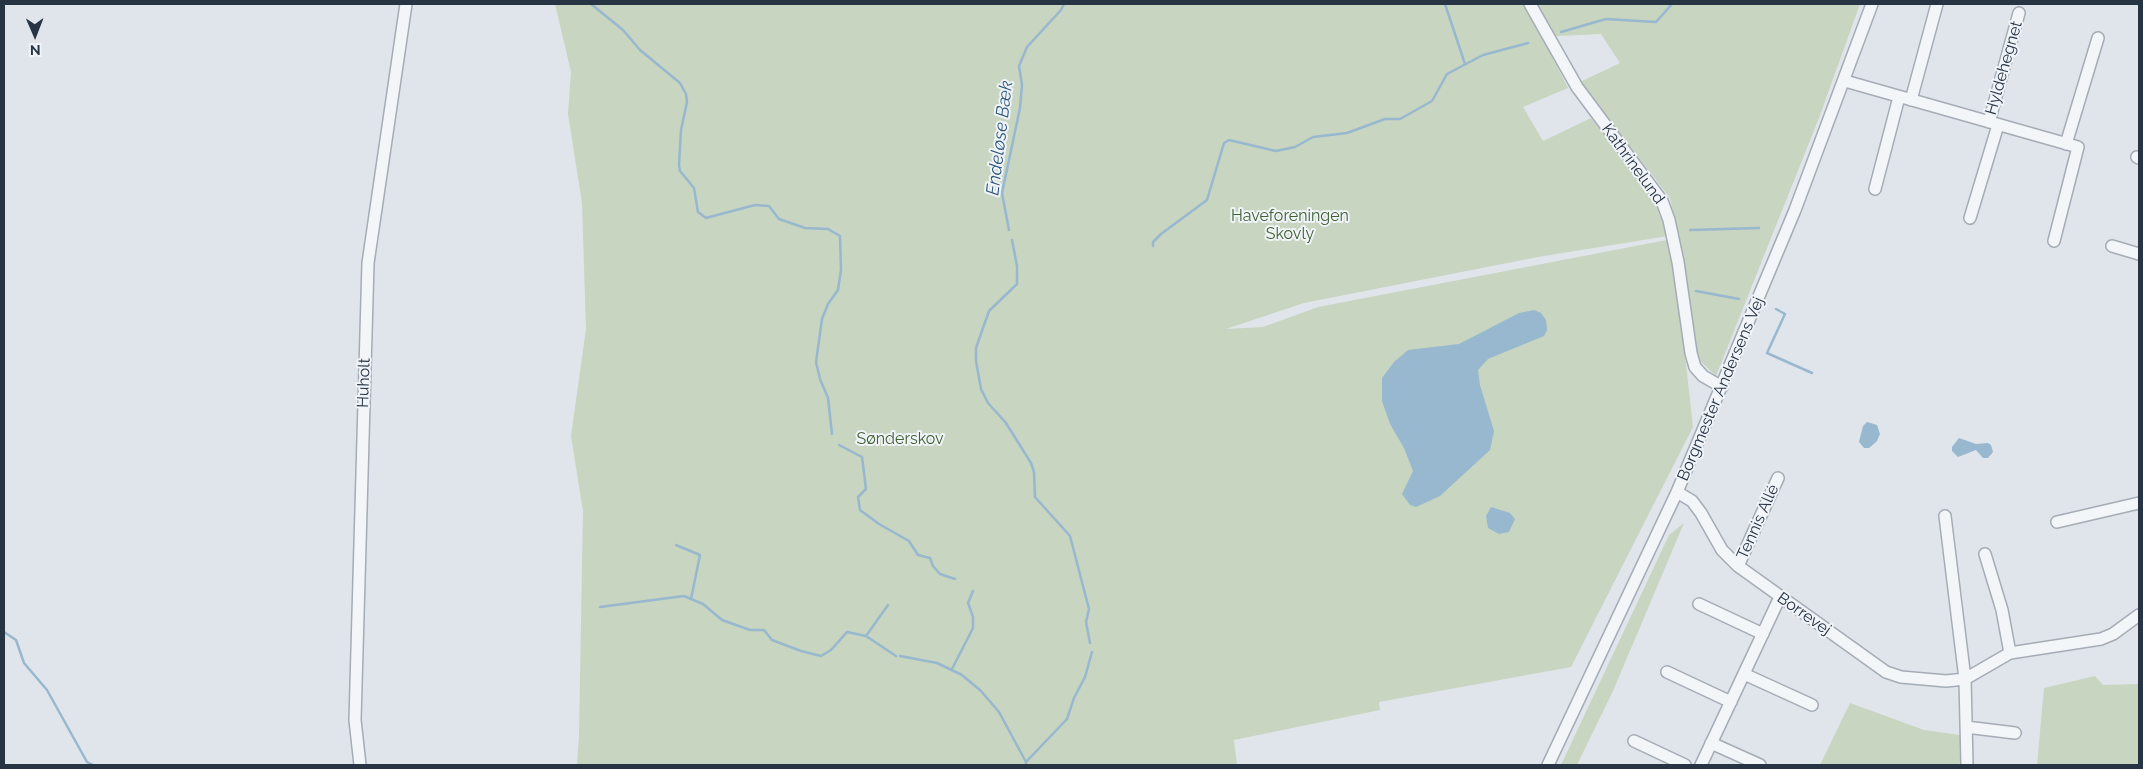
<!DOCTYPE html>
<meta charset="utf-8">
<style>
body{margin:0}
#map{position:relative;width:2143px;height:769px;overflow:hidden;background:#e0e5eb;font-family:Raleway,sans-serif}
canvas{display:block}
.frame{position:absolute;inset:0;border:5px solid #263444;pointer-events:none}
.north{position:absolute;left:10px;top:10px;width:50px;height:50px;-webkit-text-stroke:4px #f0f4f8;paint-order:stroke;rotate:179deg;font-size:14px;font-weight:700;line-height:20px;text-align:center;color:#263444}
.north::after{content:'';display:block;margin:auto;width:18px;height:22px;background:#263444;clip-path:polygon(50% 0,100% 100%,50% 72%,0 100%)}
</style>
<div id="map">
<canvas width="2143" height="769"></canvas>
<div class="frame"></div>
<div class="north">N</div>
</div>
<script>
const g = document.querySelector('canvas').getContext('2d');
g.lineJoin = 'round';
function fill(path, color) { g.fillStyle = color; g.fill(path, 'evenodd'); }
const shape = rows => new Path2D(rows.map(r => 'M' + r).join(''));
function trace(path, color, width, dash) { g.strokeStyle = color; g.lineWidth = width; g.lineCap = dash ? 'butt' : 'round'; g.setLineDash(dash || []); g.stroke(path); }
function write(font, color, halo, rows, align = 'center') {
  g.font = font + ' Raleway,sans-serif'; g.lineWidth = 4; g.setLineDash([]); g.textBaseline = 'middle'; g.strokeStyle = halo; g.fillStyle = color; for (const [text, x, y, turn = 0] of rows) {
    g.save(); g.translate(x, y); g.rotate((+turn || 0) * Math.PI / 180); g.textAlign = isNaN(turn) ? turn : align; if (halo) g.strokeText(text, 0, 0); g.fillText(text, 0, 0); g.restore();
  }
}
fill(shape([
 [555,4,1860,4,1819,118,1716,376,1699,360,1695,348,1687,278,1670,198,1580,82,1620,63,1601,34,1557,36,1544,41,1568,88,1523,107,1543,141,1591,118,1654,200,1668,236,1538,257,1304,303,1226,329,1263,327,1318,307,1672,239,1693,427,1571,667,1379,702,1380,710,1234,740,1237,765,577,765,579,736,583,511,571,436,586,329,582,203,568,114,571,72],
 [1684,523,1613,691,1577,765,1561,765,1669,535],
 [2095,676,2103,685,2139,684,2139,765,2037,765,2044,688],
 [1850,703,1924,730,1960,735,1961,763,1955,765,1820,765]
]), '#c8d5c0');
fill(shape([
 [1534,310,1541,313,1546,320,1547,330,1544,336,1488,359,1478,370,1480,385,1494,431,1490,450,1440,496,1416,507,1410,505,1402,494,1413,471,1404,448,1390,424,1382,401,1382,378,1394,362,1408,350,1459,344,1519,313],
 [1867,422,1877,425,1880,434,1877,441,1869,448,1864,448,1859,442,1863,426],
 [1959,438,1976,444,1988,443,1991,445,1993,452,1988,458,1983,458,1976,450,1958,457,1952,451,1952,447],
 [1491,507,1510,513,1515,519,1509,532,1499,534,1488,528,1486,516]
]), '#97b8cf');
trace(shape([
 [591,4,623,30,640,50,680,83,686,94,687,102,681,130,679,165,680,171,694,188,698,212,706,218,755,205,769,206,779,219,805,228,828,229,840,236,841,270,838,290,828,304,822,319,816,362,820,379,828,398,832,434],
 [1445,4,1465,64],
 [1561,32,1606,19,1656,22,1672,4],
 [1009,230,1002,193,1020,108,1022,85,1019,66,1027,47,1061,10,1064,4],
 [1690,230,1759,228],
 [1012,240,1017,266,1017,284,989,311,976,348,976,361,981,389,988,403,1006,423,1031,463,1034,472,1035,497,1070,536,1089,609,1086,622,1090,643],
 [1153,246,1153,242,1161,234,1207,200,1224,143,1229,140,1276,151,1295,147,1313,137,1347,133,1385,119,1400,119,1432,101,1447,74,1483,55,1528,43],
 [1696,291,1739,299],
 [1776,309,1785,314,1767,353,1812,373],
 [839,445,862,457,866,489,858,497,860,510,879,524,909,541,918,555,930,558,933,566,940,574,955,579],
 [676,545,700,555,691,599],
 [600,607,684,596,703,604,722,620,750,630,764,630,772,640,801,651,821,656,831,650,847,632,866,636,896,656],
 [4,632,16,640,24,663,47,690,87,762,93,765],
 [866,636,888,605],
 [900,656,937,663,962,675,981,691,999,712,1026,762],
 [952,669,973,628,973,617,968,603,973,591],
 [1026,765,1026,762,1067,719,1074,698,1085,677,1092,652]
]), '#97b8cf', 2.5);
const minor = shape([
 [1530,4,1577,87,1662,201,1669,220,1678,262,1691,353,1695,367,1703,376,1722,387],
 [1845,81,2078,147,2054,241],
 [1911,100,1937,4],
 [1989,122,2019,13],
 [2066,144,2098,38],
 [2137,157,2139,158],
 [1875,189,1899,97],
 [1970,218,1998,125],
 [2112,246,2139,254],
 [1677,492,1692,501,1701,513,1722,550,1738,566,1886,672,1901,677,1946,681,1965,679,2010,653,2101,639,2113,634,2139,615],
 [1945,516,1965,679,1967,765],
 [2057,522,2139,503],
 [1985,554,2002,610,2010,653],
 [1738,566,1778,478],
 [1699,604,1763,634],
 [1667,672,1731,702],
 [1744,674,1812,705],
 [1966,727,2015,733],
 [1634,741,1685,765],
 [1711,743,1760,765],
 [360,765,355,720,368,263,406,4],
 [1548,765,1677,492,1795,210,1872,4],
 [1701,765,1780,597]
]);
trace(minor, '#a4acb6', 14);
trace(minor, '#f3f6f8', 11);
write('16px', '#263444', '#f0f4f8', [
 ["Hyldehegnet",2004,68,-74],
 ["Kathrinelund",1633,164,54],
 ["Huholt",364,383,-88],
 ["Borgmester Andersens Vej",1721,389,-67],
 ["Tennis Allé",1758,522,-66],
 ["Borrevej",1804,614,35]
]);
write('16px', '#406132', '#f0f4f8', [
 ["Haveforeningen",1290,216],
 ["Skovly",1290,234],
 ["Sønderskov",900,439]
]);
write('italic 18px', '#2c597d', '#f0f4f8', [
 ["Endeløse Bæk",1000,138,-83]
]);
</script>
